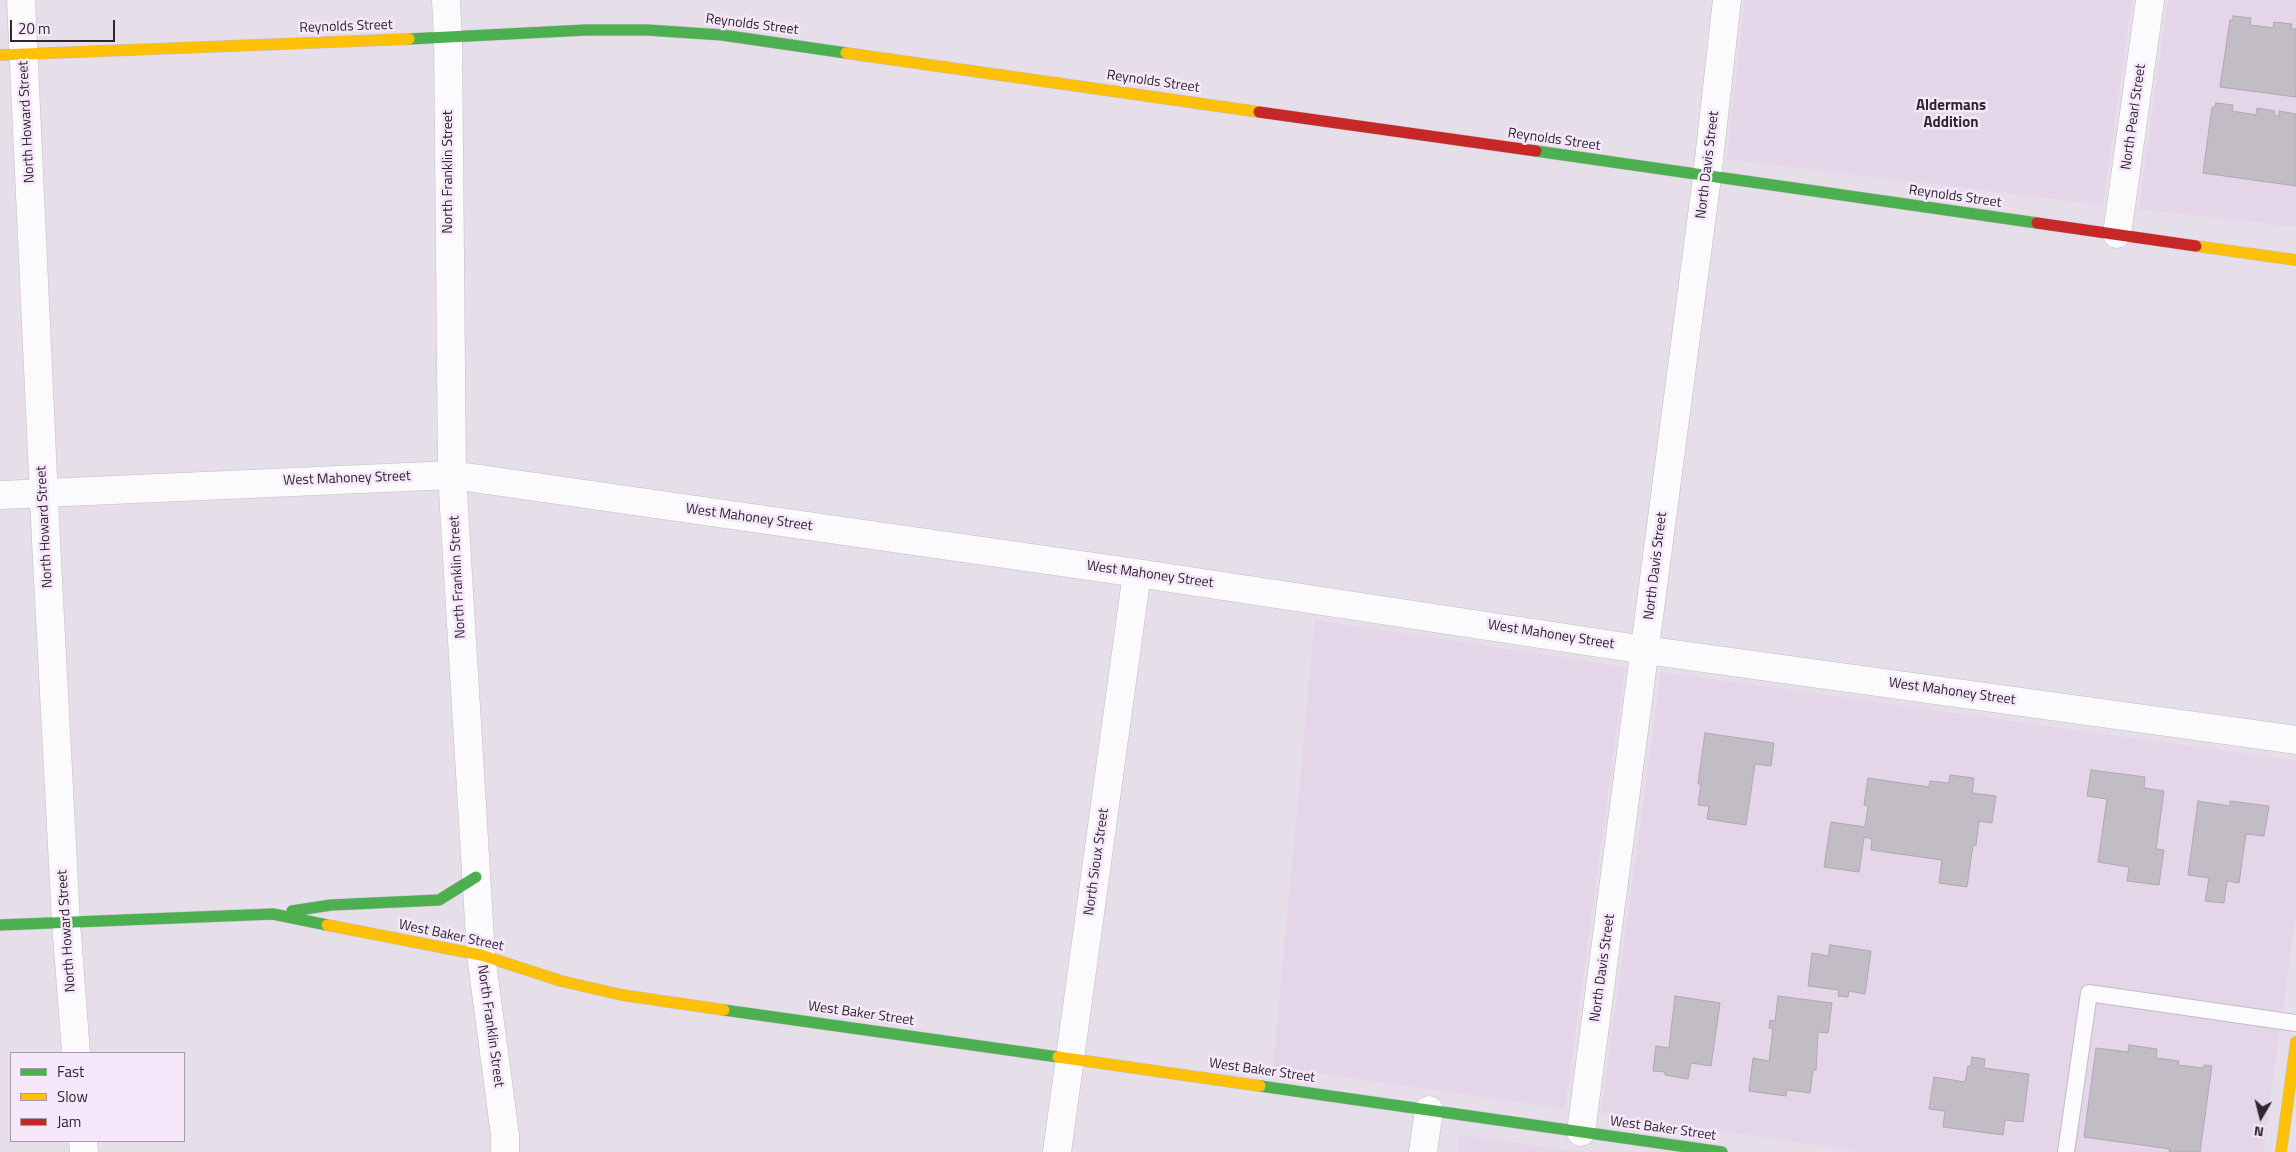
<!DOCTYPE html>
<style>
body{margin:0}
#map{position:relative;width:2296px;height:1152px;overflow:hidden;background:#e6dee9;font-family:"Titillium Web",sans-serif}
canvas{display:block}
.legend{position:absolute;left:10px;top:1052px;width:175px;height:90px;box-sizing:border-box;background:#f6e7fa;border:1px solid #a69aa8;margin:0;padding:6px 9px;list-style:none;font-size:15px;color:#2d272e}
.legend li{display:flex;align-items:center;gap:10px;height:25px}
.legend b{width:25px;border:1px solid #a69aa8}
.north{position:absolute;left:2236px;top:1092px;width:50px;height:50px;-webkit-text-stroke:4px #f6e7fa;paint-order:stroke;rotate:188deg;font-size:14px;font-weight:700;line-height:20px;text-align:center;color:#2d272e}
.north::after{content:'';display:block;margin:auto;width:18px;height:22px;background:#2d272e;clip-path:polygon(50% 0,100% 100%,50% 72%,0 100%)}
.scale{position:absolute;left:10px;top:20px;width:105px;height:22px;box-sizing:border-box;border:2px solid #2d272e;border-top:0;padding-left:6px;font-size:15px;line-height:18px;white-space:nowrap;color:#2d272e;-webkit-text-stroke:4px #f6e7fa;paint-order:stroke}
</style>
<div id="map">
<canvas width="2296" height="1152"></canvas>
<ul class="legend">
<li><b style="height:6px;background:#4caf50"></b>Fast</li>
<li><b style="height:6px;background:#ffc107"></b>Slow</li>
<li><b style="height:6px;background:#c62828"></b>Jam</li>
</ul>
<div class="north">N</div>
<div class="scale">20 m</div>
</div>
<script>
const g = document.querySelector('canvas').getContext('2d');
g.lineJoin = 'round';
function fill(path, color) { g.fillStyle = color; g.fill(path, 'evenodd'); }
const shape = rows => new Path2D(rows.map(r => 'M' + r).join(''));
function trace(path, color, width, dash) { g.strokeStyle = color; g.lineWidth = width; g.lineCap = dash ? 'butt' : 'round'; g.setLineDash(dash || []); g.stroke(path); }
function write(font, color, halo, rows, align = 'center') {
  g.font = font + ' "Titillium Web",sans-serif'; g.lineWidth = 5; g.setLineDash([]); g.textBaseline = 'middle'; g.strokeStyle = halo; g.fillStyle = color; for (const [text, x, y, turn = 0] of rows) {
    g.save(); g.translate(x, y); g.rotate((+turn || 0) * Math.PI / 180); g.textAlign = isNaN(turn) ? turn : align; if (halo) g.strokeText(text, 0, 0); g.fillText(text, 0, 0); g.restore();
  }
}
fill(shape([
 [1745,0,2132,0,2103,205,1727,159],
 [2168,0,2296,0,2296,227,2139,209],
 [1315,620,1625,667,1565,1109,1273,1067],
 [1661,672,2296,761,2296,913,2263,1152,1865,1152,1601,1114],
 [1459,1135,1560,1149,1580,1152,1458,1152]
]), '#e4d5e8');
const building = shape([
 [2233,16,2251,18,2250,25,2273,28,2274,22,2292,24,2291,29,2296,29,2296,97,2220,87,2230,20,2233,20,2233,16],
 [2216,103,2233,105,2232,111,2256,115,2257,108,2275,111,2274,115,2279,116,2279,111,2296,114,2296,186,2203,173,2212,107,2215,107,2216,103],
 [1705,733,1774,743,1771,766,1755,764,1746,825,1707,819,1709,806,1698,805,1701,784,1698,784,1705,733],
 [2091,770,2145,777,2144,788,2164,791,2156,849,2164,850,2159,885,2127,881,2129,867,2098,862,2107,799,2087,796,2091,770],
 [1950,775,1974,778,1972,793,1996,796,1992,823,1979,821,1976,845,1973,845,1967,887,1939,883,1942,860,1871,850,1872,839,1864,837,1859,872,1824,867,1831,822,1865,827,1868,806,1864,805,1868,778,1929,787,1930,781,1949,783,1950,775],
 [2198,801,2230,806,2230,801,2269,806,2264,836,2246,834,2239,883,2227,881,2224,903,2205,901,2209,878,2188,875,2198,801],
 [1830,945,1871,951,1865,994,1849,991,1848,997,1838,996,1839,990,1808,986,1812,953,1828,956,1830,945],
 [1675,996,1720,1003,1711,1066,1691,1063,1688,1079,1665,1075,1665,1072,1653,1071,1656,1046,1669,1048,1675,996],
 [1778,996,1832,1003,1828,1033,1818,1032,1816,1070,1813,1070,1810,1093,1787,1090,1786,1096,1749,1091,1753,1058,1769,1061,1773,1029,1769,1028,1770,1020,1775,1021,1778,996],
 [2129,1045,2157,1049,2156,1058,2179,1061,2178,1065,2203,1068,2204,1065,2212,1066,2200,1152,2169,1152,2170,1149,2084,1137,2096,1048,2128,1052,2129,1045],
 [1972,1057,1985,1059,1984,1068,2029,1074,2023,1122,2005,1120,2003,1135,1943,1127,1945,1111,1929,1109,1934,1077,1965,1082,1968,1066,1971,1066,1972,1057]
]);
fill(building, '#c2bcc4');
trace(building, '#afa9b1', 1);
const lane = shape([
 [2066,1152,2089,993,2296,1023]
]);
const street = shape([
 [21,0,46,541,66,922,76,1053],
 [446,0,448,38,452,475,481,955,505,1135,505,1152],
 [2117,234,2150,0],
 [0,495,452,475,1137,573,1645,650,2296,740],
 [1581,1132,1707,177,1727,0],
 [83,1141,84,1152],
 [1057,1152,1137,573],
 [1423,1152,1429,1110]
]);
const fast = shape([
 [409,39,586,30,647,30,722,35,846,53],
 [1536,151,2037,223],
 [292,911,331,905,439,900,476,877],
 [0,925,273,914,327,925],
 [724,1010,1058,1057],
 [1260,1086,1722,1152]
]);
const slow = shape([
 [846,53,1259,112],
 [0,55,409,39],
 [2196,246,2296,260],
 [327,925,481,955,561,981,622,995,724,1010],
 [1058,1057,1260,1086],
 [2281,1152,2296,1042]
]);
const jam = shape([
 [1259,112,1536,151],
 [2037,223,2196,246]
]);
trace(lane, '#c2bcc3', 18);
trace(street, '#c2bcc3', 29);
trace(fast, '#c2bcc3', 12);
trace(slow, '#c2bcc3', 12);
trace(jam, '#c2bcc3', 12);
trace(lane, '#fbfafc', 16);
trace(street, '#fbfafc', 28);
trace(fast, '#4caf50', 11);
trace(slow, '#ffc107', 11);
trace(jam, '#c62828', 11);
write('14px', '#2d272e', '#f6e7fa', [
 ["Reynolds Street",752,25,7],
 ["Reynolds Street",346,27,-2],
 ["Reynolds Street",1153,82,8],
 ["North Pearl Street",2134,117,-82],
 ["North Howard Street",27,122,-93],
 ["Reynolds Street",1554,140,8],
 ["North Davis Street",1708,165,-83],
 ["North Franklin Street",449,172,-90],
 ["Reynolds Street",1955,197,8],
 ["West Mahoney Street",347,479,-2],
 ["West Mahoney Street",749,518,8],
 ["North Howard Street",45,527,-93],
 ["North Davis Street",1656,566,-83],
 ["West Mahoney Street",1150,575,8],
 ["North Franklin Street",458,577,-93],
 ["West Mahoney Street",1551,635,9],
 ["West Mahoney Street",1952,692,8],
 ["North Sioux Street",1097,862,-82],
 ["North Howard Street",67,931,-94],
 ["West Baker Street",451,936,12],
 ["North Davis Street",1603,968,-82],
 ["West Baker Street",861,1014,8],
 ["North Franklin Street",490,1026,82],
 ["West Baker Street",1262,1071,8],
 ["West Baker Street",1663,1129,8]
]);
write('bold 15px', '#2d272e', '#f6e7fa', [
 ["Aldermans",1951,106],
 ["Addition",1951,123]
]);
</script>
